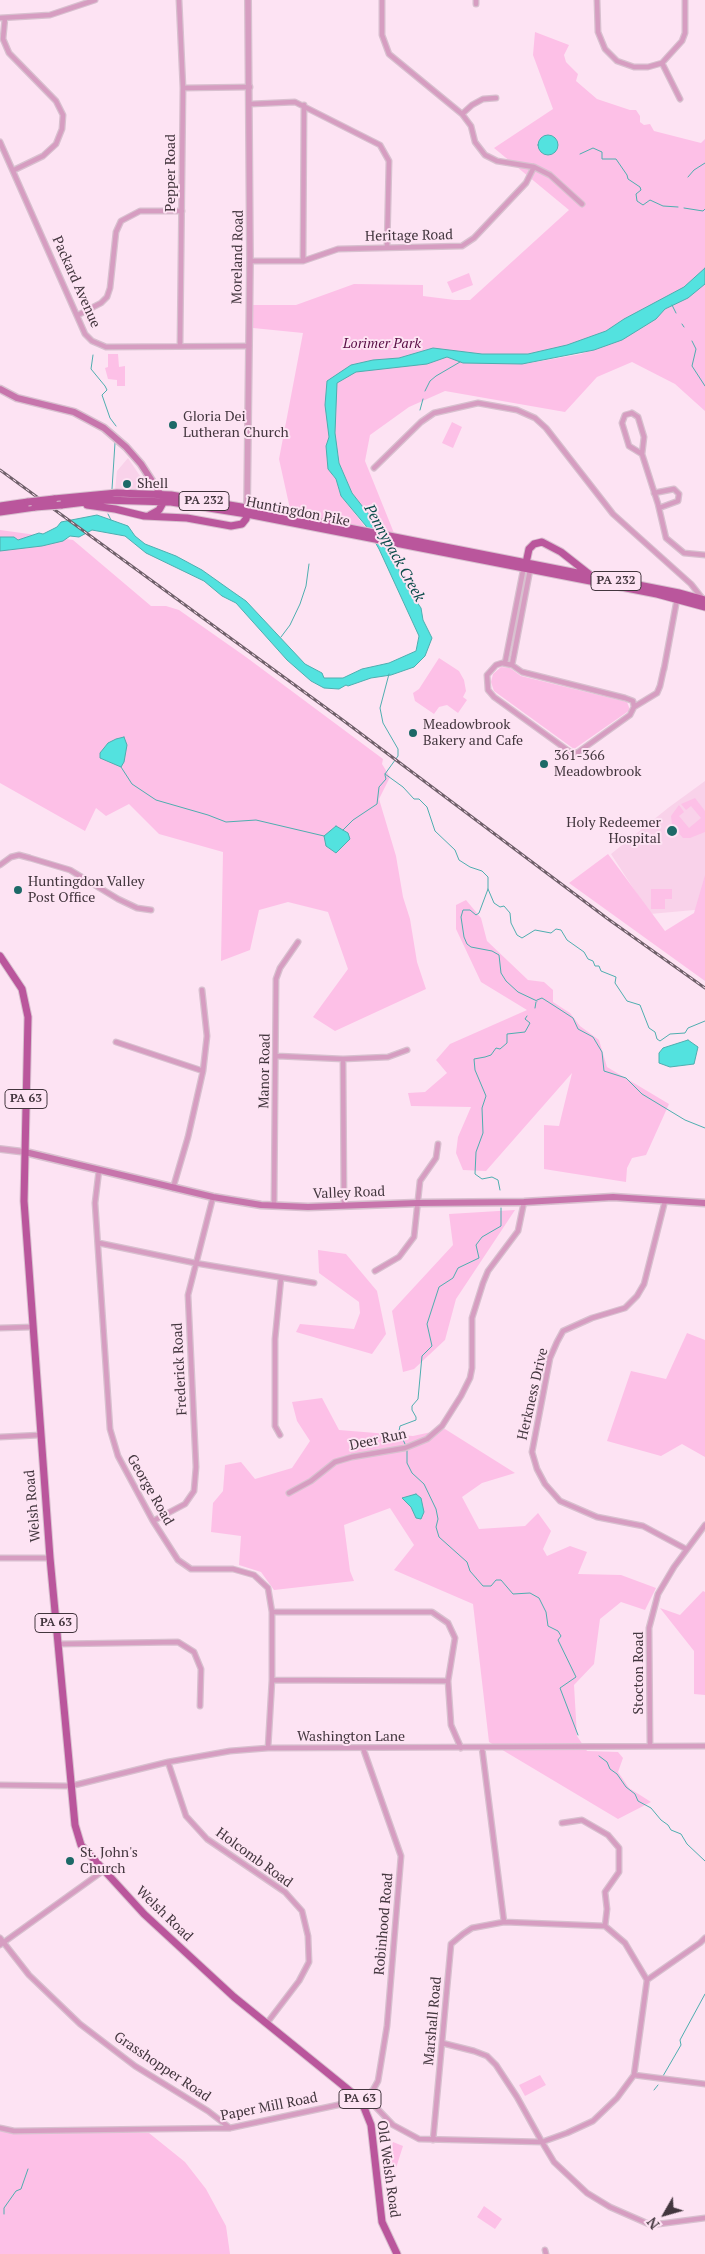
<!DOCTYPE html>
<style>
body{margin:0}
#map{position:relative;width:705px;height:2254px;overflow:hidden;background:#fde3f3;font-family:"PT Serif",serif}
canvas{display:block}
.north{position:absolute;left:640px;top:2189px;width:50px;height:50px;-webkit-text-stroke:4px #fde3f3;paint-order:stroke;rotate:232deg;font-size:14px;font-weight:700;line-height:20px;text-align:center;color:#43363e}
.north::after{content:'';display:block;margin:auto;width:18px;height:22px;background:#43363e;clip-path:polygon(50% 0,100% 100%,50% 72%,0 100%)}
</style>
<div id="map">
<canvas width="705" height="2254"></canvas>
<div class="north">N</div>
</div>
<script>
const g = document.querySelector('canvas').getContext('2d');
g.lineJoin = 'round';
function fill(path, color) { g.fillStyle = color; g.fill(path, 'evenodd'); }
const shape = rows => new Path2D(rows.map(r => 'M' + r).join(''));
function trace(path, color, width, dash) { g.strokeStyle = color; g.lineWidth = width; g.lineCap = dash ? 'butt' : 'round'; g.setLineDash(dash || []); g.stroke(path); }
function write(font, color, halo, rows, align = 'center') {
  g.font = font + ' "PT Serif",serif'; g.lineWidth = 4; g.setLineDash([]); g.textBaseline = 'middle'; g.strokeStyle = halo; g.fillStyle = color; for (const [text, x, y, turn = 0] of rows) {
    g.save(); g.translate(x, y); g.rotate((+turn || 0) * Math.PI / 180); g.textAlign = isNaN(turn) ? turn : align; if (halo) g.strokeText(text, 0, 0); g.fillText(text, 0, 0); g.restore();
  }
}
fill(shape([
 [128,458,150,491,115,490,117,471],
 [705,781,705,909,650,914,611,854,668,808]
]), '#f9d2ea');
fill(shape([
 [535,32,569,45,564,55,566,62,578,74,576,81,597,99,630,110,636,110,640,116,640,122,644,125,650,124,654,131,701,143,705,139,705,411,675,384,632,362,597,377,565,412,445,391,409,407,370,435,365,461,396,538,382,535,370,516,352,493,339,463,338,453,332,475,336,479,341,496,370,533,292,518,279,459,303,333,253,328,253,305,296,305,354,284,423,285,423,296,455,300,470,300,569,210,494,148,553,109,533,55],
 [630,335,581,354,524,364],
 [469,273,473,285,452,293,447,282],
 [108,354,118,354,119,367,125,366,125,386,117,386,117,380,108,379,105,368,108,367],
 [452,422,462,427,453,448,442,443],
 [0,530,73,540,151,606,166,606,179,610,246,657,383,759,382,764,390,777,379,799,396,856,403,897,410,919,417,962,426,989,335,1031,313,1017,348,969,328,912,288,902,259,910,250,950,221,961,223,852,159,834,129,804,106,816,96,808,85,831,0,783],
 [439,658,459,671,464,680,466,691,463,697,467,700,458,713,447,705,439,707,434,714,415,701,413,693,419,689],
 [501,667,510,668,521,676,627,702,630,710,574,749,494,691,491,682,493,674],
 [695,798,705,811,705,832,690,838,683,838,672,825,671,816,679,805,684,812,679,816,689,828,701,818,691,806,686,810,681,804],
 [608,854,665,931,694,913,705,875,705,981,569,883],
 [651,889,672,889,672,899,665,899,665,909,651,909],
 [466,900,481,918,487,941,528,980,544,982,553,990,553,1002,570,1013,580,1026,599,1040,607,1067,669,1104,646,1155,632,1158,627,1168,626,1182,544,1169,544,1125,559,1126,572,1073,486,1171,463,1170,456,1153,458,1137,471,1107,411,1106,408,1093,425,1092,447,1073,436,1060,450,1044,527,1010,481,982,456,929,456,905],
 [515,1210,456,1299,445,1340,414,1369,403,1372,392,1311,453,1245,449,1214],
 [318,1250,346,1254,377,1291,386,1334,372,1354,296,1332,300,1324,354,1329,360,1313,359,1302,319,1273],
 [687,1333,705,1340,705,1457,682,1444,661,1456,607,1441,631,1371,666,1379],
 [322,1398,339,1430,413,1436,445,1429,515,1473,482,1483,462,1497,479,1529,525,1526,538,1513,551,1531,543,1549,547,1556,570,1546,587,1552,578,1574,621,1575,656,1588,645,1610,621,1602,600,1619,594,1664,574,1685,577,1736,587,1751,618,1752,623,1758,618,1772,629,1788,651,1802,618,1819,489,1742,473,1604,394,1570,414,1545,390,1508,344,1525,350,1571,354,1581,274,1590,261,1572,239,1565,241,1536,211,1532,213,1503,223,1491,225,1465,241,1462,255,1479,292,1468,310,1441,297,1421,292,1402],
 [703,1591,705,1592,705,1695,694,1694,694,1651,660,1608,680,1615],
 [540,2075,546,2085,525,2096,519,2085],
 [0,2130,15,2134,106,2132,149,2133,185,2162,206,2189,226,2226,230,2254,0,2254],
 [393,2142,403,2146,396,2168,386,2165],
 [484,2206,502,2219,495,2229,477,2217]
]), '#fdc0e7');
const water = shape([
 '538 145a10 10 0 1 1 20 0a10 10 0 1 1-20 0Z',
 [705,268,705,284,688,298,665,309,656,319,622,340,594,350,522,364,463,363,447,357,427,364,356,372,337,383,335,433,339,463,352,493,370,516,384,538,408,589,421,608,423,620,432,638,425,656,414,667,391,675,371,678,348,686,346,685,339,689,324,688,311,681,287,660,236,603,222,596,204,581,146,553,125,536,92,530,79,537,70,536,63,541,42,546,0,551,0,537,14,537,18,540,39,533,43,534,57,527,61,522,97,515,128,526,135,536,145,544,176,556,202,570,233,592,246,601,305,664,322,673,324,678,343,678,362,669,389,663,416,651,419,636,379,549,366,526,341,496,336,479,328,469,326,446,329,437,325,405,327,381,351,365,373,360,399,358,433,348,482,354,528,354,567,345,606,331,624,319,684,287,705,268],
 [124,737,127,745,124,762,121,767,100,758,100,753,108,743,116,739,124,737],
 [336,826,348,833,350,839,336,853,326,846,324,836,336,826],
 [688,1040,698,1047,694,1064,670,1067,659,1063,659,1053,663,1048,688,1040],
 [416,1494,421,1498,424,1512,421,1519,416,1518,411,1507,402,1498,416,1494]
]);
fill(water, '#53e2df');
trace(water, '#4eaeaf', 1);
trace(shape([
 [580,154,593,148,602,152,602,159,616,159,627,175,628,179,640,187,641,190,636,194,637,201,643,205,650,200,663,206,678,207],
 [688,177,694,170,705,163],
 [684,208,703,211,705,209],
 [672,305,676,313],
 [682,324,684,327],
 [692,341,696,349,692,366,705,386],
 [93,355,91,369,105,386,107,390,102,395,110,418,116,426],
 [425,391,430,381,436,376,460,362],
 [420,410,423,399],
 [112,489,115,443],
 [108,514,111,520],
 [281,637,290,625,300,604,306,586,309,564],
 [121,767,132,784,156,800,208,815,226,822,256,820,324,836],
 [385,774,403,787,414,799,419,799,427,807,435,831,455,850,459,860,470,867,482,871,488,877,488,889,479,913,476,915,470,910,463,910,461,917,464,937,467,944,471,947,492,951,499,955,501,973,506,981,518,992,537,1001],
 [385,774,398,756,398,749,383,723,380,708,389,674],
 [343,830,353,820,377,804,379,787,386,779,385,775],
 [488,889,494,903,500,907,504,906,510,913,511,923,517,935,522,938,535,930,551,933,556,929,561,930,567,940,584,952,588,959,593,961,595,966,599,966,601,971,616,977,615,983,627,1001,640,1005,649,1028,655,1032,657,1039,660,1041,670,1034,685,1033,688,1028,705,1021],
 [537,1000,542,998,553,1005,573,1018,578,1029,593,1037,602,1052,604,1071,626,1078,642,1094,685,1120,705,1128],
 [535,1008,536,1002],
 [500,1190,498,1180,492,1177,482,1179,475,1174,476,1152,483,1133,482,1108,486,1096,475,1070,474,1059,485,1057,491,1055,496,1048,500,1049,507,1043,507,1034,525,1032,530,1023,525,1019,527,1016],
 [405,1444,399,1431,400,1426,416,1420,416,1417,412,1410,412,1406,418,1399,422,1356,432,1346,427,1324,439,1287,453,1278,458,1268,479,1258,476,1245,482,1237,501,1226,501,1208],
 [407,1451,407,1463,412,1473,424,1484,436,1509,438,1519,436,1527,439,1537,467,1562,470,1571,483,1586,491,1586,496,1580,501,1580,513,1594,530,1593,539,1598,546,1612,548,1626,558,1631,561,1636,558,1640,576,1677,560,1688,578,1735],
 [599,1756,607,1762,610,1769,617,1774,626,1787,635,1794,638,1801,651,1808,661,1820,668,1825,671,1830,681,1834,687,1844,705,1861],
 [663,2076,681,2045,680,2040,705,1994],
 [654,2090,658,2085],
 [4,2214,4,2208,16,2191,21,2189,28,2169]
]), '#4eaeaf', 1);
const minor = shape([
 [179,0,183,88,180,346],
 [382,0,382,35,389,54,462,114,471,126,475,142,485,155,497,161,534,167,550,175,582,204],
 [597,0,598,32,605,49,617,61,634,67,648,67,662,63,682,41,685,33,685,0],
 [476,4,476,0],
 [0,18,50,15,95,0],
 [5,18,3,39,9,53,56,101,63,115,62,129,56,144,43,156,14,170],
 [662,63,680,99],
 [183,88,250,87],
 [251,104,295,102,380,145,389,161,387,248],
 [462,114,472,105,483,99,496,98],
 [0,142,85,334,92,341,106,347,249,346],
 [250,261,303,261,338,249,462,246,474,238,526,183,534,167],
 [303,261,304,105],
 [78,315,101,303,107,297,110,288,116,232,121,221,140,211,182,211],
 [632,413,638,417,644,437,642,454,629,446,622,423,625,415,632,413],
 [642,454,658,504,666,538,684,553,705,555],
 [374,468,421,422,434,413,478,403,517,410,535,418,546,428,613,514,691,584,702,598],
 [654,493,674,489,679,494,678,501,659,508],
 [505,663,524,566],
 [512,665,530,570,529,568],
 [664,669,677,599],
 [634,707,633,701,625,698,522,672,512,665,502,663,496,665,487,675,488,690,494,697,570,752,577,753,630,715,634,707,657,693,660,686,664,668],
 [0,865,11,857,19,855,30,858,70,870,118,899,137,908,151,910],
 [116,1042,203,1071],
 [277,1056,343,1059,388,1057,407,1050],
 [343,1059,344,1206],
 [99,1170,95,1203,110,1429,118,1456,153,1521,178,1560,191,1569,233,1569,254,1575,268,1588,272,1612,272,1680,268,1748],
 [173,1188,188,1137,203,1071,207,1036,202,990],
 [665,1201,644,1284,637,1296,625,1308,592,1318,563,1331,557,1342,550,1358,532,1452,537,1469,545,1484,560,1501,597,1517,643,1526,686,1549],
 [274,1206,276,979,280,968,298,942],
 [99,1243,195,1263,314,1283],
 [375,1271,399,1257,414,1237,420,1181,436,1158,438,1144],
 [0,1328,32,1327],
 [280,1435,275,1426,275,1339,281,1278],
 [0,1437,40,1435],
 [289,1493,311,1481,335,1462,352,1457,405,1448,427,1439,442,1426,461,1396,470,1378,472,1368,472,1318,483,1283,488,1271,518,1231,524,1202],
 [153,1521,185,1504,194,1491,196,1467,188,1295,213,1197],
 [0,1558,50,1558],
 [272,1612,432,1612,448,1623,455,1638,448,1681,451,1725,461,1748],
 [58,1644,178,1642,194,1652,201,1669,200,1706],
 [272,1680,448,1681],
 [650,1746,649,1628,653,1613,658,1594,674,1567,705,1525],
 [482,1748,504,1922],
 [168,1762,186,1816,207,1839,285,1892,302,1911,308,1936,309,1962,299,1981,267,2023],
 [0,1785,71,1786,168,1762,230,1751,268,1748,705,1746],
 [562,1823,582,1820,608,1835,619,1848,619,1872,605,1892,607,1909,605,1926],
 [0,1938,29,1975,80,2024,135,2066,208,2111,230,2128],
 [0,1945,103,1871],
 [442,2043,474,2051,487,2056,496,2065,517,2097,542,2142,567,2133,593,2121,617,2098,634,2075,647,1980,700,1943,705,1938],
 [634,2075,705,2084],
 [362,2099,373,2090,378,2081,387,2026,401,1856,363,1748],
 [0,2128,14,2131,230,2128,361,2100,369,2100,393,2125,419,2139,542,2142,554,2162,587,2193,610,2207,651,2225,705,2218],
 [433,2140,451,1944,463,1934,472,1928,504,1922,605,1926,625,1943,647,1980],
 [545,2250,546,2254]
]);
const tertiary = shape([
 [247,510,250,261,248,0],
 [0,1149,25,1152]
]);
const secondary = shape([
 [0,389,17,398,74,412,104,428,126,447,141,464,163,498],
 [25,1152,213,1197,261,1205,308,1207,418,1203,524,1202,613,1197,705,1203]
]);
const primary = shape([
 [54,499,117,493,171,495,247,508,679,593,705,600],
 [61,505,102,500,171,502,247,514,657,594,705,607],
 [87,505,115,509,144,516,187,518,231,526,242,524,246,519,247,514],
 [0,506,28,502],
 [0,512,35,507],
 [150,515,159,510,164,501],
 [526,563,529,549,534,544,542,542,561,552,589,574],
 [0,956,22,989,28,1017,24,1201,50,1558,75,1825,81,1845,144,1914,234,1997,361,2100,371,2125,382,2222,397,2254]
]);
trace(minor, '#d8c0cf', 7);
trace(tertiary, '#d8c0cf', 8);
trace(secondary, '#d8c0cf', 9);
trace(primary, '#d8c0cf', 9);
trace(minor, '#d69dc1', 4.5);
trace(tertiary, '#d69dc1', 5.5);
trace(secondary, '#c775ac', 6);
trace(primary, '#ba569c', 7);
const rail = shape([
 [0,470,344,721,608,919,705,988]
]);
trace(rail, '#70606a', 3);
trace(rail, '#fde3f3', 1, [4]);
const primaryBridge = shape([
 [28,502,54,499],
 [35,507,61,505]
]);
trace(primaryBridge, '#d8c0cf', 9, []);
trace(primaryBridge, '#ba569c', 7);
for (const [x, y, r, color] of [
 [173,425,5,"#1c6967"],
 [127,484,5,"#1c6967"],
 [413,733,5,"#1c6967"],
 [544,764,5,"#1c6967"],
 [672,831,6,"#1c6967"],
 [18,890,5,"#1c6967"],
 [70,1861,5,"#1c6967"]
]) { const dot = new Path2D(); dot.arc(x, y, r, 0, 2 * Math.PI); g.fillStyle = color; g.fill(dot); trace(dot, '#fde3f3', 2); }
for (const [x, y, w] of [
 [204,501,50],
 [616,581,50],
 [26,1099,42],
 [56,1623,42],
 [360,2099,42]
]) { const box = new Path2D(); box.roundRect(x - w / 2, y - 9.5, w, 19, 4); g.fillStyle = '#fde3f3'; g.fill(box); trace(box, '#43363e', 1); }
write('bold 12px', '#43363e', null, [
 ["PA 232",204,501],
 ["PA 232",616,581],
 ["PA 63",26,1099],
 ["PA 63",56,1623],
 ["PA 63",360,2099]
]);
write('14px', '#43363e', '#fde3f3', [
 ["Pepper Road",171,173,-90],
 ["Heritage Road",409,236,-1],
 ["Moreland Road",238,257,-89],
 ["Packard Avenue",76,282,66],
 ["Huntingdon Pike",298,512,11],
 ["Manor Road",265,1071,-89],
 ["Valley Road",349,1193,-2],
 ["Frederick Road",180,1369,-93],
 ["Herkness Drive",533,1394,-77],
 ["Deer Run",378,1440,-12],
 ["George Road",150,1490,60],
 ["Welsh Road",33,1506,-95],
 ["Stocton Road",639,1673,-90],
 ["Washington Lane",351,1737],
 ["Holcomb Road",254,1858,36],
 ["Welsh Road",164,1914,44],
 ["Robinhood Road",384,1924,-85],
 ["Marshall Road",433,2021,-85],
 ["Grasshopper Road",162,2067,34],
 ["Paper Mill Road",269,2107,-11],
 ["Old Welsh Road",388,2169,82]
]);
write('italic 14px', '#580e45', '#fde3f3', [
 ["Lorimer Park",382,344]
]);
write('14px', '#43363e', '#fde3f3', [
 ["Gloria Dei",183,417],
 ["Lutheran Church",183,433],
 ["Shell",137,484],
 ["Meadowbrook",423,725],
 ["Bakery and Cafe",423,741],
 ["361-366",554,756],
 ["Meadowbrook",554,772],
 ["Holy Redeemer",661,823,"right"],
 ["Hospital",661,839,"right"],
 ["Huntingdon Valley",28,882],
 ["Post Office",28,898],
 ["St. John's",80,1853],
 ["Church",80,1869]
], 'left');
write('italic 15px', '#0c4d4b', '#fde3f3', [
 ["Pennypack Creek",394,553,61]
]);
</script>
